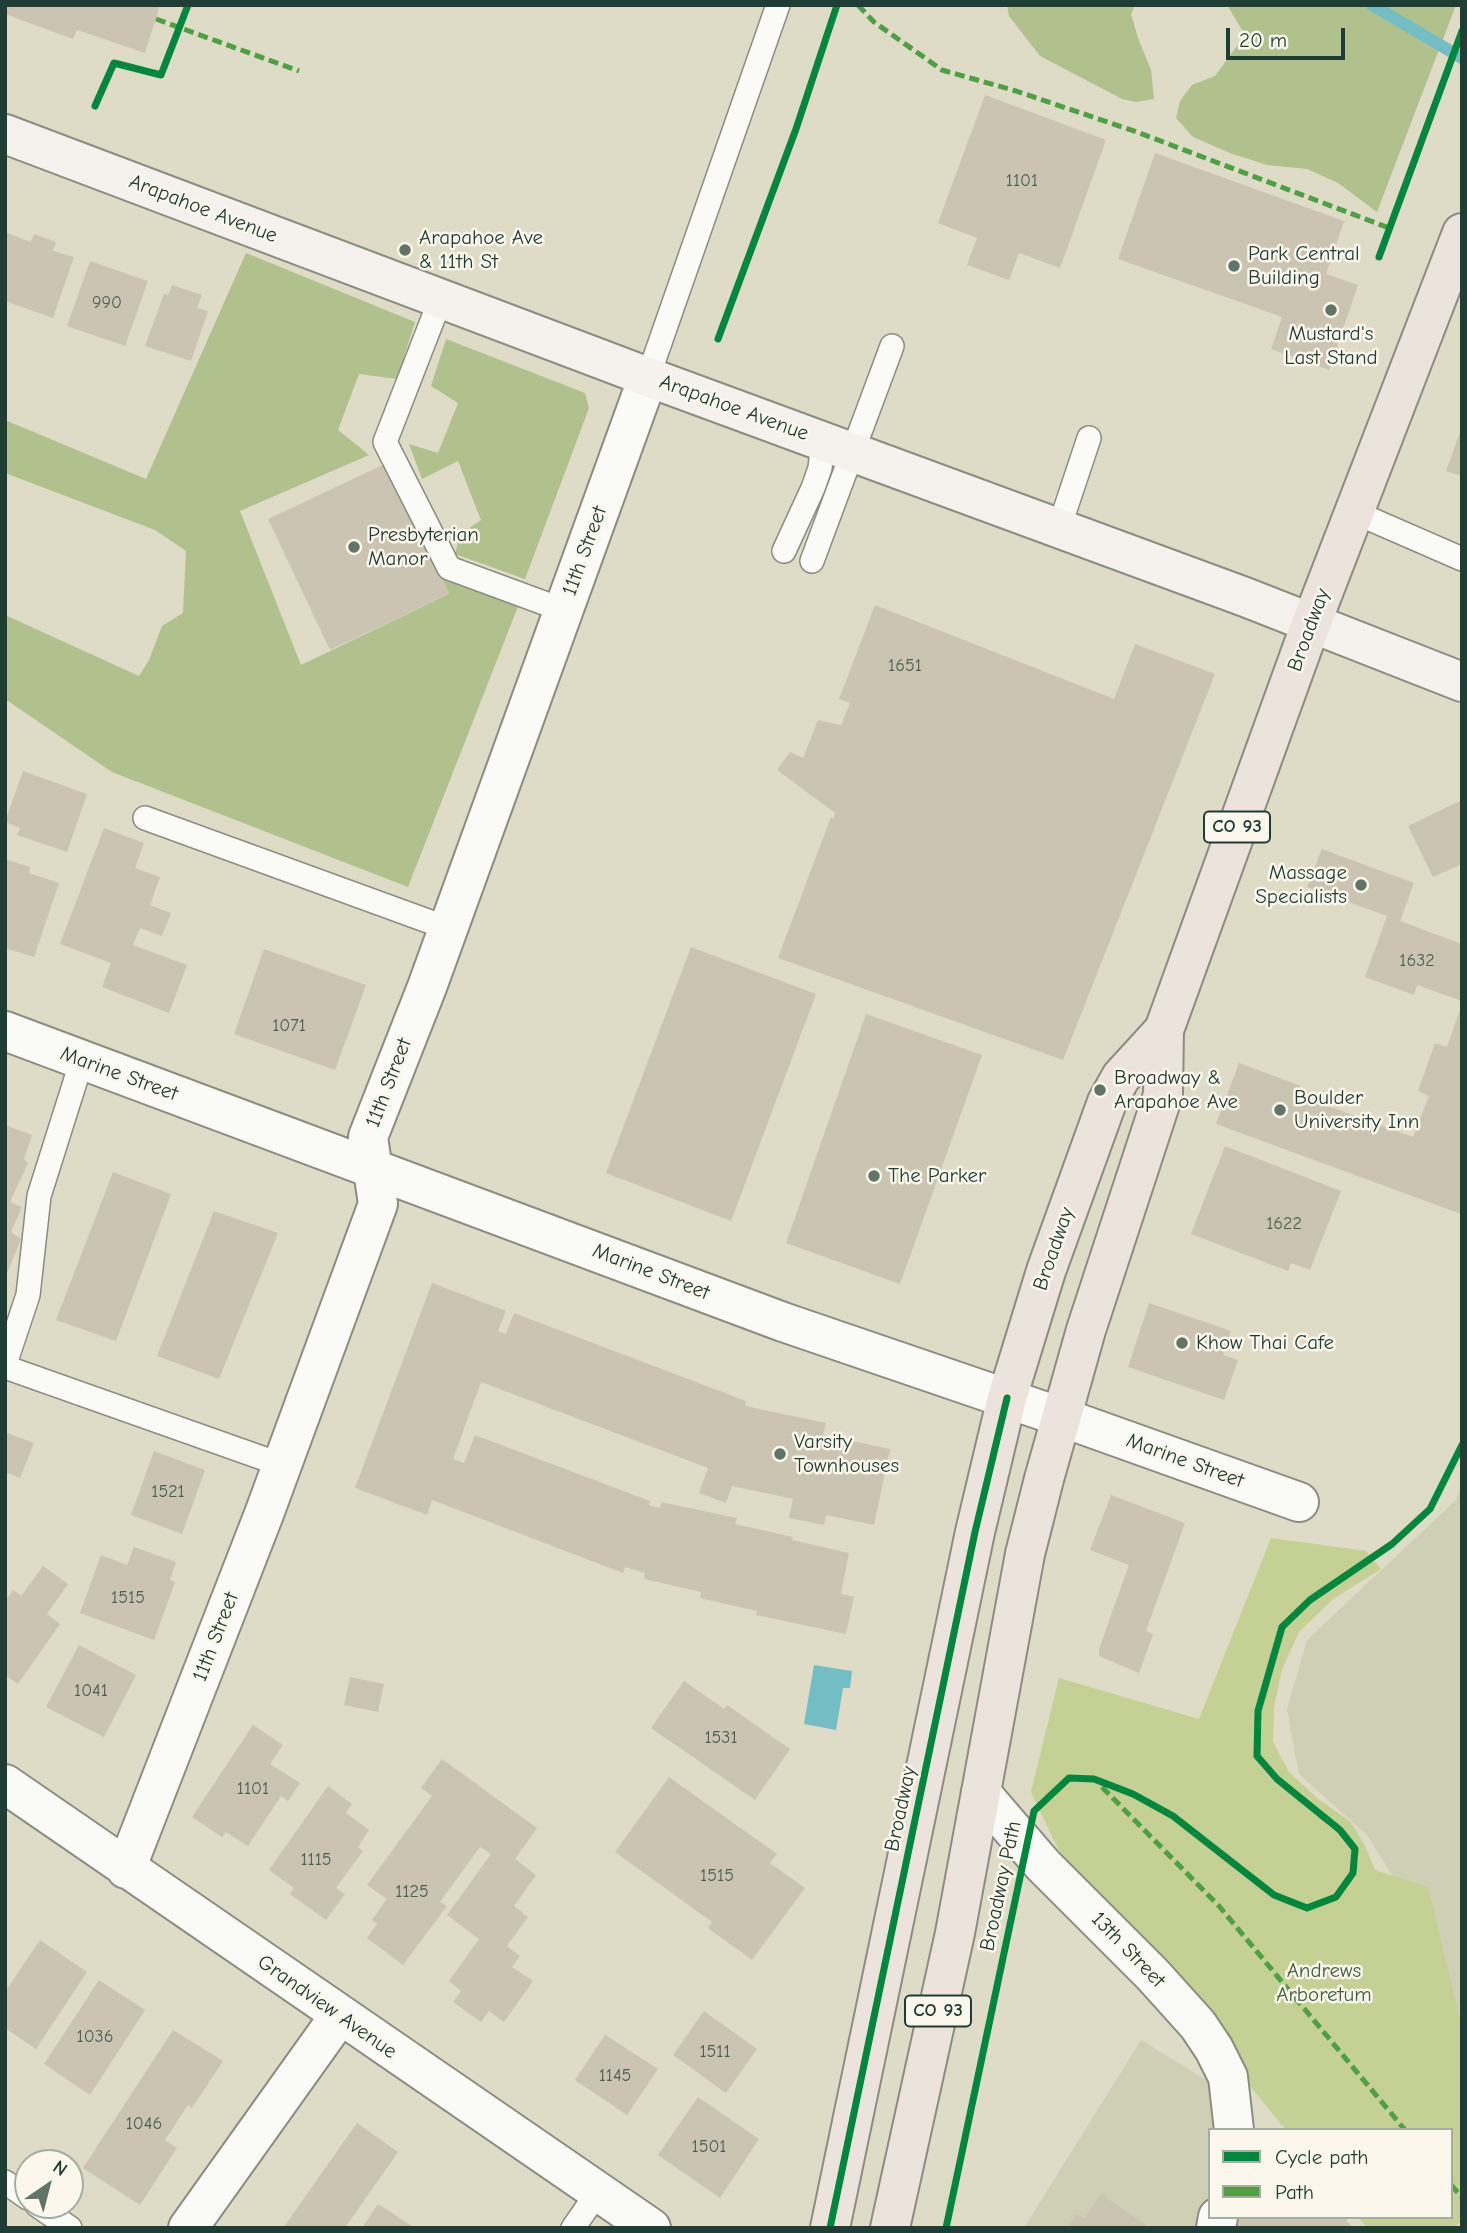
<!DOCTYPE html>
<style>
body{margin:0}
#map{position:relative;width:1467px;height:2233px;overflow:hidden;background:#dedbc6;font-family:"Comic Neue",sans-serif}
canvas{display:block}
.frame{position:absolute;inset:0;border:7px solid #1f3d34;pointer-events:none}
.legend{position:absolute;left:1208px;top:2128px;width:245px;height:91px;box-sizing:border-box;background:#fbf7ec;border:2px solid #a3ada2;margin:0;padding:9px 12px;list-style:none;font-size:21px;color:#1f3d34}
.legend li{display:flex;align-items:center;gap:14px;height:35px}
.legend b{width:35px;border:2px solid #a3ada2}
.north{position:absolute;left:14px;top:2149px;width:70px;height:70px;box-sizing:border-box;background:#fbf7ec;border:2px solid #a3ada2;border-radius:50%;rotate:35deg;font-size:19px;font-weight:700;line-height:28px;text-align:center;color:#1f3d34}
.north::after{content:'';display:block;margin:auto;width:24px;height:32px;background:#627467;clip-path:polygon(50% 0,100% 100%,50% 72%,0 100%)}
.scale{position:absolute;left:1226px;top:28px;width:119px;height:32px;box-sizing:border-box;border:4px solid #1f3d34;border-top:0;padding-left:9px;font-size:21px;line-height:24px;white-space:nowrap;color:#1f3d34;-webkit-text-stroke:5px #fbf7ec;paint-order:stroke}
</style>
<div id="map">
<canvas width="1467" height="2233"></canvas>
<div class="frame"></div>
<ul class="legend">
<li><b style="height:9px;background:#00873e"></b>Cycle path</li>
<li><b style="height:9px;background:#4da043"></b>Path</li>
</ul>
<div class="north">N</div>
<div class="scale">20 m</div>
</div>
<script>
const g = document.querySelector('canvas').getContext('2d');
g.lineJoin = 'round';
function fill(path, color) { g.fillStyle = color; g.fill(path, 'evenodd'); }
const shape = rows => new Path2D(rows.map(r => 'M' + r).join(''));
function trace(path, color, width, dash) { g.strokeStyle = color; g.lineWidth = width; g.lineCap = dash ? 'butt' : 'round'; g.setLineDash(dash || []); g.stroke(path); }
function write(font, color, halo, rows, align = 'center') {
  g.font = font + ' "Comic Neue",sans-serif'; g.lineWidth = 5; g.setLineDash([]); g.textBaseline = 'middle'; g.strokeStyle = halo; g.fillStyle = color; for (const [text, x, y, turn = 0] of rows) {
    g.save(); g.translate(x, y); g.rotate((+turn || 0) * Math.PI / 180); g.textAlign = isNaN(turn) ? turn : align; if (halo) g.strokeText(text, 0, 0); g.fillText(text, 0, 0); g.restore();
  }
}
fill(shape([
 [1462,1483,1462,2135,1412,1907,1367,1835,1299,1774,1287,1709,1307,1640,1456,1500],
 [1141,2040,1217,2087,1251,2130,1210,2130,1210,2217,1327,2228,1024,2228]
]), '#cfcfb5');
fill(shape([
 [1271,1538,1366,1551,1381,1569,1333,1599,1299,1632,1282,1669,1274,1707,1273,1742,1289,1772,1317,1798,1351,1822,1365,1846,1375,1870,1428,1887,1462,2028,1462,2221,1452,2228,1367,2228,1358,2217,1451,2217,1451,2130,1286,2130,1062,1857,1031,1792,1059,1678,1199,1719]
]), '#c5d094');
fill(shape([
 [1007,5,1135,5,1131,14,1138,38,1151,70,1154,99,1136,102,1122,99,1040,56,1009,16],
 [1227,5,1456,5,1377,212,1338,183,1307,169,1267,165,1230,153,1193,137,1176,118,1180,101,1192,85,1215,76,1245,35],
 [246,253,415,322,397,379,359,374,338,430,369,455,240,511,301,665,449,594,440,575,519,604,408,887,112,772,5,699,5,615,139,676,149,660,162,626,183,613,186,551,155,530,5,473,5,420,146,479],
 [446,339,585,393,589,408,525,579,455,554,460,534,481,520,458,461,422,479,409,444,438,453,458,403,431,386]
]), '#b1c18e');
fill(shape([
 [814,1665,852,1671,850,1688,843,1688,836,1730,804,1724]
]), '#73bec4');
trace(shape([
 [1372,5,1462,58]
]), '#73bec4', 12);
fill(shape([
 [5,5,160,5,145,53,77,30,73,39,5,14],
 [985,95,1106,140,1060,268,1019,253,1009,280,967,265,977,238,938,223],
 [1155,153,1344,221,1326,274,1358,285,1329,370,1271,349,1282,317,1118,259],
 [7,233,31,242,34,234,56,242,53,251,74,257,53,318,5,301],
 [90,261,148,281,125,346,67,326],
 [172,285,202,295,197,308,208,311,191,361,145,346,164,294,168,295],
 [1461,429,1462,429,1462,476,1446,471],
 [387,463,449,594,330,650,268,519],
 [875,605,1114,699,1135,644,1215,674,1063,1060,778,958,831,817,833,819,835,813,777,770,790,752,803,758,818,720,841,725,850,703,839,699],
 [23,771,87,794,67,852,17,835,20,828,5,822],
 [1462,800,1462,864,1433,877,1408,826],
 [104,828,144,843,135,868,160,877,150,905,171,913,162,936,140,928,133,945,187,965,169,1013,102,987,111,963,60,944],
 [1322,849,1414,883,1400,921,1462,944,1462,1001,1417,985,1414,995,1365,977,1387,916,1307,887],
 [5,859,30,867,29,873,59,883,34,957,5,948],
 [691,947,816,994,731,1221,606,1173],
 [264,949,366,985,335,1070,234,1034],
 [1461,1007,1461,1214,1216,1124,1239,1063,1301,1086,1298,1095,1413,1137,1429,1096,1418,1091,1435,1043,1447,1047],
 [866,1014,982,1055,900,1284,786,1243],
 [5,1125,32,1135,24,1159,28,1163,10,1202,22,1207,11,1232,21,1239,5,1278],
 [1225,1146,1341,1191,1310,1270,1291,1263,1288,1271,1191,1234],
 [113,1172,171,1194,116,1341,56,1320],
 [214,1211,278,1233,219,1379,157,1356],
 [432,1283,506,1311,498,1331,506,1334,514,1313,746,1401,745,1406,826,1423,823,1435,890,1449,874,1525,826,1515,824,1525,789,1518,793,1499,732,1486,726,1503,699,1493,708,1468,481,1382,453,1459,464,1463,475,1435,650,1501,649,1505,660,1508,661,1502,737,1518,735,1524,793,1537,792,1540,849,1553,841,1594,854,1597,846,1634,756,1615,757,1611,700,1598,701,1592,644,1579,645,1573,625,1567,623,1573,432,1500,427,1515,355,1488],
 [1149,1303,1231,1331,1223,1355,1238,1360,1224,1400,1128,1367],
 [5,1432,34,1443,20,1478,5,1472],
 [154,1451,205,1470,182,1534,131,1515],
 [1111,1495,1185,1523,1146,1631,1153,1634,1139,1673,1099,1656,1099,1649,1129,1565,1090,1550],
 [134,1547,176,1562,170,1580,175,1582,154,1640,80,1613,101,1555,127,1565],
 [43,1566,68,1584,47,1614,60,1624,18,1684,5,1675,5,1601,13,1590,21,1596],
 [79,1645,136,1675,104,1737,46,1707],
 [350,1677,384,1684,378,1712,344,1705],
 [684,1681,724,1709,727,1705,790,1749,755,1800,651,1728],
 [253,1725,283,1745,270,1764,300,1783,288,1801,281,1796,248,1846,226,1832,222,1837,192,1817],
 [442,1759,537,1828,515,1859,536,1875,514,1906,528,1917,507,1946,520,1956,512,1967,533,1981,504,2022,489,2011,481,2022,453,2002,461,1991,449,1981,479,1939,447,1915,491,1854,480,1847,440,1902,447,1906,403,1965,367,1938,377,1924,372,1920,387,1899,367,1885,432,1796,421,1788],
 [669,1777,777,1854,770,1863,805,1888,752,1960,708,1928,712,1922,615,1852],
 [328,1786,352,1804,346,1813,369,1830,358,1847,363,1851,336,1888,345,1894,326,1920,290,1894,294,1888,269,1870],
 [40,1940,87,1972,36,2049,5,2028,5,1992],
 [99,1980,145,2010,90,2095,44,2064],
 [704,2011,757,2049,726,2093,673,2055],
 [173,2030,223,2061,192,2108,188,2105,165,2140,177,2148,140,2205,83,2168],
 [605,2035,658,2069,627,2115,575,2080],
 [698,2097,759,2139,720,2198,658,2155],
 [357,2123,398,2152,345,2228,283,2228],
 [1101,2194,1150,2228,1067,2228,1077,2214,1084,2219],
 [378,2204,415,2228,362,2228],
 [1232,2217,1344,2217,1353,2228,1230,2228]
]), '#ccc4b2');
const lane = shape([
 [441,298,385,442,449,568,563,610],
 [648,377,778,5],
 [1354,512,1462,559],
 [1059,528,1089,438],
 [784,551,813,488,820,468,823,441],
 [812,561,892,346],
 [145,818,447,928],
 [5,1364,28,1295,39,1196,82,1060],
 [5,1367,282,1465],
 [5,2182,28,2198],
 [37,2205,70,2228],
 [573,2228,598,2192]
]);
const street = shape([
 [5,1031,783,1322,1061,1417,1299,1502],
 [5,1784,651,2228],
 [981,1793,1043,1865,1153,1975,1198,2025,1214,2049,1228,2077,1234,2130],
 [126,1869,264,1514,378,1204,368,1137,427,987,648,377],
 [188,2228,340,2015],
 [1216,2228,1218,2217]
]);
const secondary = shape([
 [5,134,648,377,1245,597,1462,682]
]);
const primary = shape([
 [830,2228,975,1532,1007,1398,1046,1271,1107,1102,1121,1077,1164,1030],
 [890,2228,955,1933,1025,1554,1044,1479,1086,1330,1163,1095,1164,1030,1311,624,1462,233]
]);
trace(lane, '#8a8d81', 26);
trace(street, '#8a8d81', 42);
trace(secondary, '#8a8d81', 42);
trace(primary, '#8a8d81', 42);
trace(lane, '#fafaf6', 23);
trace(street, '#fafaf6', 38);
trace(secondary, '#f5f1ec', 38);
trace(primary, '#ece4dc', 38);
trace(shape([
 [858,5,874,22,942,70,1016,91,1137,132,1389,228],
 [156,19,299,71],
 [1102,1787,1219,1906,1405,2130],
 [1451,2185,1462,2197]
]), '#4da043', 5, [10, 5]);
trace(shape([
 [95,106,114,63,161,75,188,5],
 [1379,257,1462,31],
 [718,339,796,129,837,5],
 [830,2228,975,1532,1007,1398],
 [946,2228,1034,1811,1069,1778,1094,1779,1133,1794,1173,1816,1274,1895,1307,1908,1336,1897,1353,1873,1355,1849,1340,1830,1277,1779,1257,1756,1258,1711,1282,1627,1310,1600,1392,1544,1430,1509,1462,1445]
]), '#00873e', 7);
for (const [x, y, r, color] of [
 [405,250,7,"#627467"],
 [1234,266,7,"#627467"],
 [1331,310,7,"#627467"],
 [354,547,7,"#627467"],
 [1361,885,7,"#627467"],
 [1100,1090,7,"#627467"],
 [1280,1110,7,"#627467"],
 [874,1176,7,"#627467"],
 [1182,1343,7,"#627467"],
 [780,1454,7,"#627467"]
]) { const dot = new Path2D(); dot.arc(x, y, r, 0, 2 * Math.PI); g.fillStyle = color; g.fill(dot); trace(dot, '#fbf7ec', 2.5); }
write('18px', '#4a5f54', null, [
 ["1101",1022,181],
 ["990",107,303],
 ["1651",905,666],
 ["1632",1417,961],
 ["1071",289,1026],
 ["1622",1284,1224],
 ["1521",168,1492],
 ["1515",128,1598],
 ["1041",91,1691],
 ["1531",721,1738],
 ["1101",253,1789],
 ["1115",316,1860],
 ["1515",717,1876],
 ["1125",412,1892],
 ["1036",95,2037],
 ["1511",715,2052],
 ["1145",615,2076],
 ["1046",144,2124],
 ["1501",709,2147]
]);
for (const [x, y, w] of [
 [1237,827,66],
 [938,2011,66]
]) { const box = new Path2D(); box.roundRect(x - w / 2, y - 15.5, w, 31, 5); g.fillStyle = '#fbf7ec'; g.fill(box); trace(box, '#1f3d34', 2); }
write('bold 19px', '#1f3d34', null, [
 ["CO 93",1237,827],
 ["CO 93",938,2011]
]);
write('21px', '#1f3d34', '#fbf7ec', [
 ["Arapahoe Avenue",203,209,21],
 ["Arapahoe Avenue",734,408,20],
 ["11th Street",585,551,-70],
 ["Broadway",1309,630,-70],
 ["Marine Street",119,1074,20],
 ["11th Street",389,1083,-69],
 ["Broadway",1054,1249,-71],
 ["Marine Street",651,1272,21],
 ["Marine Street",1185,1461,20],
 ["11th Street",216,1637,-69],
 ["Broadway",901,1809,-78],
 ["Broadway Path",1001,1886,-78],
 ["13th Street",1128,1950,46],
 ["Grandview Avenue",327,2007,35]
]);
write('21px', '#1f3d34', '#fbf7ec', [
 ["Arapahoe Ave",419,238],
 ["& 11th St",419,262],
 ["Park Central",1248,254],
 ["Building",1248,278],
 ["Mustard's",1331,334,"center"],
 ["Last Stand",1331,358,"center"],
 ["Presbyterian",368,535],
 ["Manor",368,559],
 ["Massage",1347,873,"right"],
 ["Specialists",1347,897,"right"],
 ["Broadway &",1114,1078],
 ["Arapahoe Ave",1114,1102],
 ["Boulder",1294,1098],
 ["University Inn",1294,1122],
 ["The Parker",888,1176],
 ["Khow Thai Cafe",1196,1343],
 ["Varsity",794,1442],
 ["Townhouses",794,1466]
], 'left');
write('21px', '#436042', '#fbf7ec', [
 ["Andrews",1324,1971],
 ["Arboretum",1324,1995]
]);
</script>
